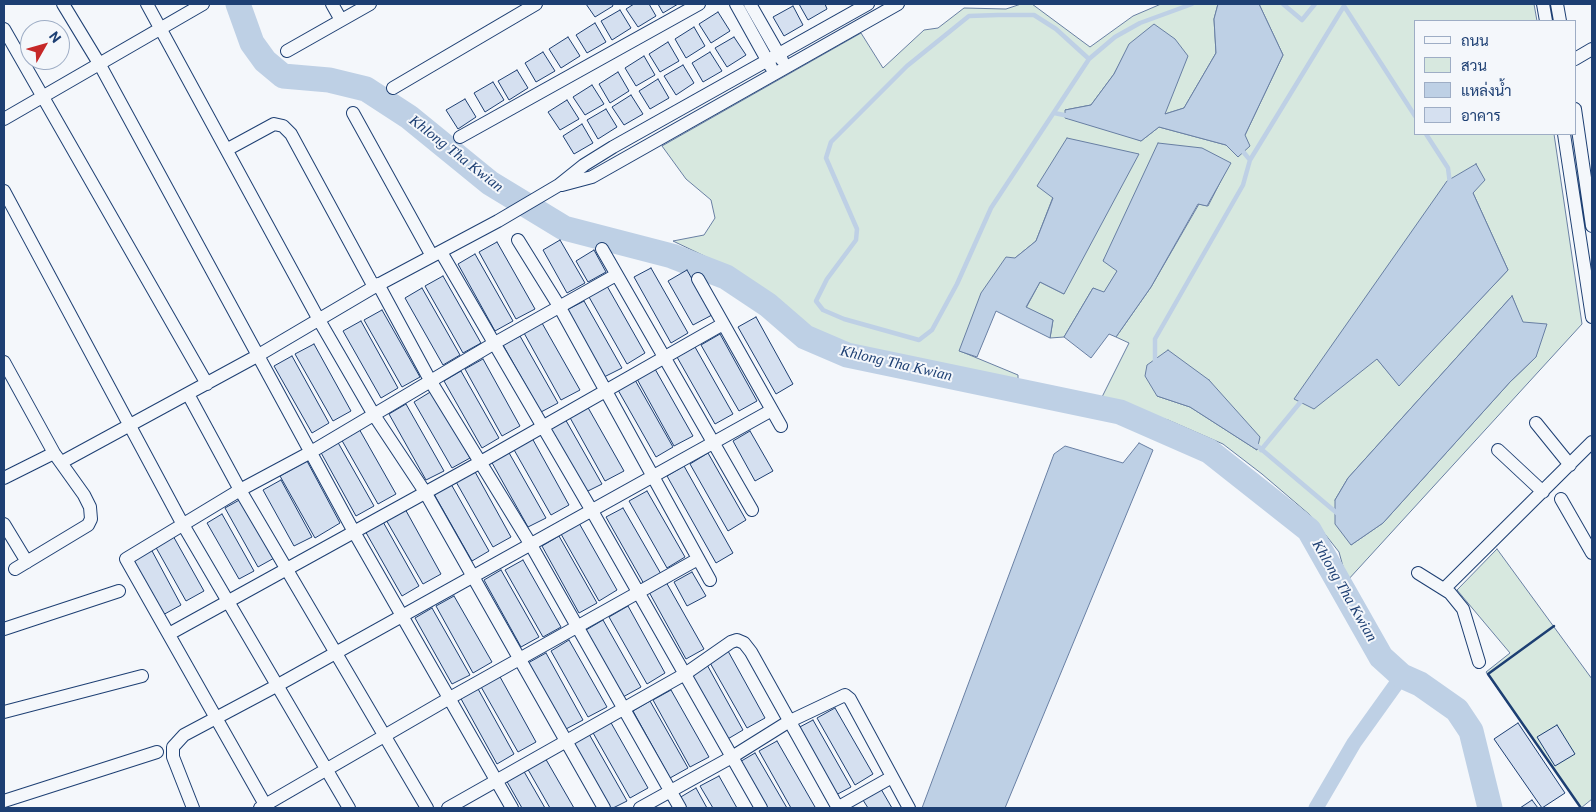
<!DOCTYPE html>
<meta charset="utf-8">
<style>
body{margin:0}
#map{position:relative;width:1596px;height:812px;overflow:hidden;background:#f4f7fb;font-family:Georgia,Sarabun,serif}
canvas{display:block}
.frame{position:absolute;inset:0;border:5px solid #1d3f73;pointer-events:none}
.legend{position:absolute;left:1414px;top:20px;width:162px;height:115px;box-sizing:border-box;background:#f4f7fb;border:1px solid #9eadc5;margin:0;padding:6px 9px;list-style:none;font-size:15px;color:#1d3f73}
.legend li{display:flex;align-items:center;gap:10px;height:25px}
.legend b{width:25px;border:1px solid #9eadc5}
.north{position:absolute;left:20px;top:20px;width:50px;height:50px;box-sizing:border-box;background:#f4f7fb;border:1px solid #9eadc5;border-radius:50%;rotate:52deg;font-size:14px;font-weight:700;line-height:20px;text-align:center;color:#1d3f73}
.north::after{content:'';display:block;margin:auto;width:18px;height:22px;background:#c62828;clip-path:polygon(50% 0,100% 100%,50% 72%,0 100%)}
</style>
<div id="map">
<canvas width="1596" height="812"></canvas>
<div class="frame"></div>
<ul class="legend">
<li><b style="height:6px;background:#f4f7fb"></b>ถนน</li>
<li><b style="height:14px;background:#d7e8df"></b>สวน</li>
<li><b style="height:14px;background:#bed0e5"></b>แหล่งน้ำ</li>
<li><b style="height:14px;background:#d5e0f0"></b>อาคาร</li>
</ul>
<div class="north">N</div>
</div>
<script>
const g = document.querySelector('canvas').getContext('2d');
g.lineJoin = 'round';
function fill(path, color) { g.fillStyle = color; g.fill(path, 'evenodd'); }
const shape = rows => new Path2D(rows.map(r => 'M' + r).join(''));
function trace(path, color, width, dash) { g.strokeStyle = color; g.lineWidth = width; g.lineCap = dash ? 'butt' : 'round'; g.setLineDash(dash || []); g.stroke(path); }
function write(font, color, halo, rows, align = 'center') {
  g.font = font + ' Georgia,serif'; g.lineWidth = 4; g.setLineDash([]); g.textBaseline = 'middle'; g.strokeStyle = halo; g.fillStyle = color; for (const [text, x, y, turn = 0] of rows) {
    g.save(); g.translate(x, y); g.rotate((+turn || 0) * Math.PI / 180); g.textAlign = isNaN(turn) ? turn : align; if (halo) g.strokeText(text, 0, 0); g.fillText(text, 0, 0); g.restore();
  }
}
const green = shape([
 [1021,4,1032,4,1090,47,1133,16,1161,4,1218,4,1214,19,1216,53,1184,108,1165,114,1130,44,1114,74,1091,105,1065,110,1141,141,1159,127,1226,145,1245,135,1283,55,1259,4,1534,4,1537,21,1415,21,1415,134,1554,134,1582,324,1347,581,1339,552,1310,515,1262,474,1223,444,1168,420,1100,401,1129,343,1116,337,1151,287,1199,204,1208,206,1230,163,1103,260,1118,270,1104,293,1093,288,1064,337,1050,338,1053,320,1026,308,1040,282,1064,294,1053,197,1036,241,1015,258,960,351,1018,375,1018,389,937,368,929,361,828,340,799,324,738,272,673,241,704,235,715,218,711,200,686,179,662,146,861,33,883,68,924,30,938,28,964,8,1006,9,1021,4],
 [1476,164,1473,193,1508,270,1399,385,1377,359,1476,164],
 [1512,296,1536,357,1510,382,1383,523,1351,545,1335,500,1348,478,1512,296],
 [1209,380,1257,450,1190,407,1157,396,1209,380],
 [1497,549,1592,679,1592,799,1581,808,1486,672,1510,653,1457,590,1497,549]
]);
fill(green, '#d7e8df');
trace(green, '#687fa3', 1);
const water = shape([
 [1218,4,1259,4,1283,55,1245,135,1250,146,1238,157,1226,145,1159,127,1141,141,1065,118,1065,110,1091,105,1114,74,1129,44,1154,24,1175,39,1188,56,1165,114,1184,108,1216,53,1214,19,1218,4],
 [1067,138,1139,154,1064,294,1040,282,1026,307,1053,320,1050,338,996,311,977,357,959,351,981,293,1006,257,1015,258,1036,241,1053,198,1037,186,1067,138],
 [1158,143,1202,148,1231,163,1207,206,1198,204,1151,287,1116,337,1109,334,1091,358,1064,337,1093,288,1104,292,1117,271,1103,261,1158,143],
 [1476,164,1485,180,1473,193,1508,270,1399,386,1377,359,1314,409,1294,399,1447,181,1476,164],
 [1512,296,1523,322,1547,324,1536,357,1510,382,1383,523,1351,545,1335,524,1335,500,1348,478,1512,296],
 [1168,350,1209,380,1260,437,1257,450,1190,407,1157,396,1145,376,1147,365,1168,350],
 [1139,443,1153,450,1005,808,922,808,1054,454,1065,446,1123,463,1139,443]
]);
fill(water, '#bed0e5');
trace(water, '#687fa3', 1);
trace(shape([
 [1283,4,1302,20,1315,4],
 [1089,59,1056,29,1034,15,998,15,969,16,907,66,831,142,826,158,857,229,856,240,827,279,816,301,823,310,844,319,919,340,932,330,957,284,991,208,1089,59,1115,37,1140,23,1192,4],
 [1054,113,1069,116],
 [1426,134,1448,168,1450,184],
 [1250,160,1344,6,1415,116],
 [1155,365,1155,339,1243,185,1250,160,1240,148],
 [1254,443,1338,514],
 [1261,450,1303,399]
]), '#bed0e5', 4.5);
trace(shape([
 [1316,808,1354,743,1402,676]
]), '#bed0e5', 15);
trace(shape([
 [238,4,252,43,265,61,283,76,329,80,366,89,409,117,490,183,564,228,672,256,726,277,768,305,805,337,847,355,1120,412,1209,451,1309,530,1381,657,1402,676,1420,684,1457,710,1471,731,1490,808]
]), '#bed0e5', 25);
const building = shape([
 [586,4,612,4,613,6,595,17,586,4],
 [634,4,649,4,656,16,638,27,626,9,634,4],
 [658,4,678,4,663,13,658,4],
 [799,4,825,4,827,9,808,20,799,4],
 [793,6,803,25,784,36,773,17,793,6],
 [620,10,631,28,612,40,601,21,620,10],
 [718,12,730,31,711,43,699,24,718,12],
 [595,23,606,42,587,53,576,35,595,23],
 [694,27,705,46,686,58,675,39,694,27],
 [568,37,580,56,561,68,549,49,568,37],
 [734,37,746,55,727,67,715,48,734,37],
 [668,42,679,61,660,72,649,54,668,42],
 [543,52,555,71,536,82,525,63,543,52],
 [710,52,722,71,703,82,692,63,710,52],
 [644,56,655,75,636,86,625,68,644,56],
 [683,65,694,83,676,95,664,76,683,65],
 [517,70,528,88,509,100,498,81,517,70],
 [618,72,629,91,610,103,599,84,618,72],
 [658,79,669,98,650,109,639,91,658,79],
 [493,82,504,100,485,112,474,93,493,82],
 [592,85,604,104,585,115,573,97,592,85],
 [631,95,643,114,624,125,612,107,631,95],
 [465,99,476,117,458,129,446,110,465,99],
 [567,100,579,119,560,130,548,112,567,100],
 [606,109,617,127,598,139,587,120,606,109],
 [582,124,593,143,574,154,563,136,582,124],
 [560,240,585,283,567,293,543,250,560,240],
 [497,242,535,309,516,319,479,252,497,242],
 [594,250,606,272,588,282,576,261,594,250],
 [475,254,513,321,495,331,458,264,475,254],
 [651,268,688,333,671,343,634,277,651,268],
 [687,270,712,315,693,325,668,281,687,270],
 [443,276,481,343,463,353,425,286,443,276],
 [607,286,645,353,627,364,589,297,607,286],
 [422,288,460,355,443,365,405,298,422,288],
 [584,301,622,368,604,377,567,310,584,301],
 [382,310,420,377,402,387,364,320,382,310],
 [756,317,793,384,776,394,738,327,756,317],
 [361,321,398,388,381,398,343,331,361,321],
 [542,323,580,390,561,400,524,333,542,323],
 [720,334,757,401,739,411,701,345,720,334],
 [520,336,558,403,541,412,503,345,520,336],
 [314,344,351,411,333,421,295,354,314,344],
 [695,347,733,414,715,424,677,357,695,347],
 [292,356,329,423,312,433,274,366,292,356],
 [483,359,520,426,502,436,465,369,483,359],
 [655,369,693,436,674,446,637,379,655,369],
 [461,371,499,438,482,448,444,381,461,371],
 [635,380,673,447,656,457,618,390,635,380],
 [432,391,470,458,452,468,414,402,432,391],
 [406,404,444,471,426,480,389,414,406,404],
 [586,404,624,471,605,481,568,414,586,404],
 [564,417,602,484,584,493,547,426,564,417],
 [358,427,396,494,378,504,340,437,358,427],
 [750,431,773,471,755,481,733,441,750,431],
 [532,438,569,505,551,515,513,448,532,438],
 [336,439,374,506,356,516,319,449,336,439],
 [508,451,546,518,528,527,491,461,508,451],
 [708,453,746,520,728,531,690,464,708,453],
 [307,461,340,523,315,538,280,476,307,461],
 [684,466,733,553,716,563,667,476,684,466],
 [474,470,511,537,493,547,455,480,474,470],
 [281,480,312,537,294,546,263,490,281,480],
 [451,484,489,551,472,561,434,494,451,484],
 [647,491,685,557,667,568,629,501,647,491],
 [243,498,276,557,258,567,225,508,243,498],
 [404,507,441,574,423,584,385,518,404,507],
 [623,508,661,574,644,584,606,517,623,508],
 [222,514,254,571,239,579,207,523,222,514],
 [382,520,419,586,402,596,364,529,382,520],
 [579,523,617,590,599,601,561,534,579,523],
 [172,534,204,591,186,601,154,544,172,534],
 [559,536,597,603,579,613,542,546,559,536],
 [151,549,181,605,161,616,131,560,151,549],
 [523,560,561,627,543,637,505,570,523,560],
 [501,570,539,637,521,647,484,580,501,570],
 [692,572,706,596,687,606,674,582,692,572],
 [666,582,704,649,686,659,649,592,666,582],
 [454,596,492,662,473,673,436,606,454,596],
 [628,606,665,673,647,684,609,617,628,606],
 [432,608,470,675,452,684,415,618,432,608],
 [603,620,641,687,623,697,586,630,603,620],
 [569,640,607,707,588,717,551,651,569,640],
 [728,651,765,718,747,728,709,661,728,651],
 [546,653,583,720,566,729,528,663,546,653],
 [706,663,743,730,726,740,688,673,706,663],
 [499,675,536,742,518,752,480,685,499,675],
 [477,687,514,754,497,764,460,697,477,687],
 [671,690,709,757,690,767,653,700,671,690],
 [650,701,688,768,670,778,633,711,650,701],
 [835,708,873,774,855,785,817,718,835,708],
 [813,720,851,787,834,796,796,729,813,720],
 [610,721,648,788,630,798,592,731,610,721],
 [1518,723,1565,793,1542,808,1494,739,1518,723],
 [1557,725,1575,754,1555,766,1537,737,1557,725],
 [589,734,627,801,613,808,608,808,572,743,589,734],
 [777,741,815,807,814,808,791,808,759,751,777,741],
 [755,753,787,808,764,808,738,763,755,753],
 [544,756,574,808,550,808,526,766,544,756],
 [522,768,545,808,522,808,505,778,522,768],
 [719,776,737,808,713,808,700,786,719,776],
 [696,788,707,808,685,808,679,798,696,788],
 [881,789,892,808,868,808,863,800,881,789],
 [1532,800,1538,808,1520,808,1532,800]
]);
fill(building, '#d5e0f0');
trace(building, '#1d3f73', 1);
const minor = shape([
 [63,4,100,65,354,532,512,808],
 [147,4,319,320,374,415,425,492,604,808],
 [332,4,341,20],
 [736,4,771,67],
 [750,4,782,60],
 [1543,4,1546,21],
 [1557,4,1560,21],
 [4,29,207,384],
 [287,51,370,4],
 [1575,59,1592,49],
 [393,88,536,4],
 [1575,109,1592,226],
 [353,113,432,256],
 [4,119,203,4],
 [1564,134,1592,317],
 [460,137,699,4],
 [228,149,274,124,283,126,291,134,374,287],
 [562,185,592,177,898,4],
 [4,191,182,523,349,808],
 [518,240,559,306,710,580],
 [602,249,752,510],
 [441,252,592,511,761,808],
 [698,279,781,426],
 [378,284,431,382,531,545,680,808],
 [4,362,54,453,84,495,90,507,91,519,88,525,15,569],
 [188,394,240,490,427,808],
 [1536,423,1570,465],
 [1498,450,1543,492],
 [62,462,257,356,374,287,498,221,559,185,584,165,613,147,868,4],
 [4,478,54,453],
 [1561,499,1592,553],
 [4,524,27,562],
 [1418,573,1450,593,1463,609,1479,662],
 [1444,589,1592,442],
 [4,629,119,591],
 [169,634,479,463,723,324],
 [4,712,142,676],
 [4,801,157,752],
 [193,808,173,757,173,747,184,735,278,685,772,410],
 [260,808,448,699,698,559],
 [267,808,126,559,240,490,311,452,493,344,616,275],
 [448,808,685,674,731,642,737,640,744,643,751,652,838,808],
 [640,808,732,757,788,722,845,695,850,699,909,808],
 [837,808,892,777]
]);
trace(minor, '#1d3f73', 14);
trace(minor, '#f4f7fb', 12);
trace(shape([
 [1554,626,1488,674,1581,808]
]), '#1d3f73', 2.5);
write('italic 15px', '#1d3f73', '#f4f7fb', [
 ["Khlong Tha Kwian",456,154,38],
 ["Khlong Tha Kwian",896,364,13],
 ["Khlong Tha Kwian",1344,591,60]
]);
</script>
